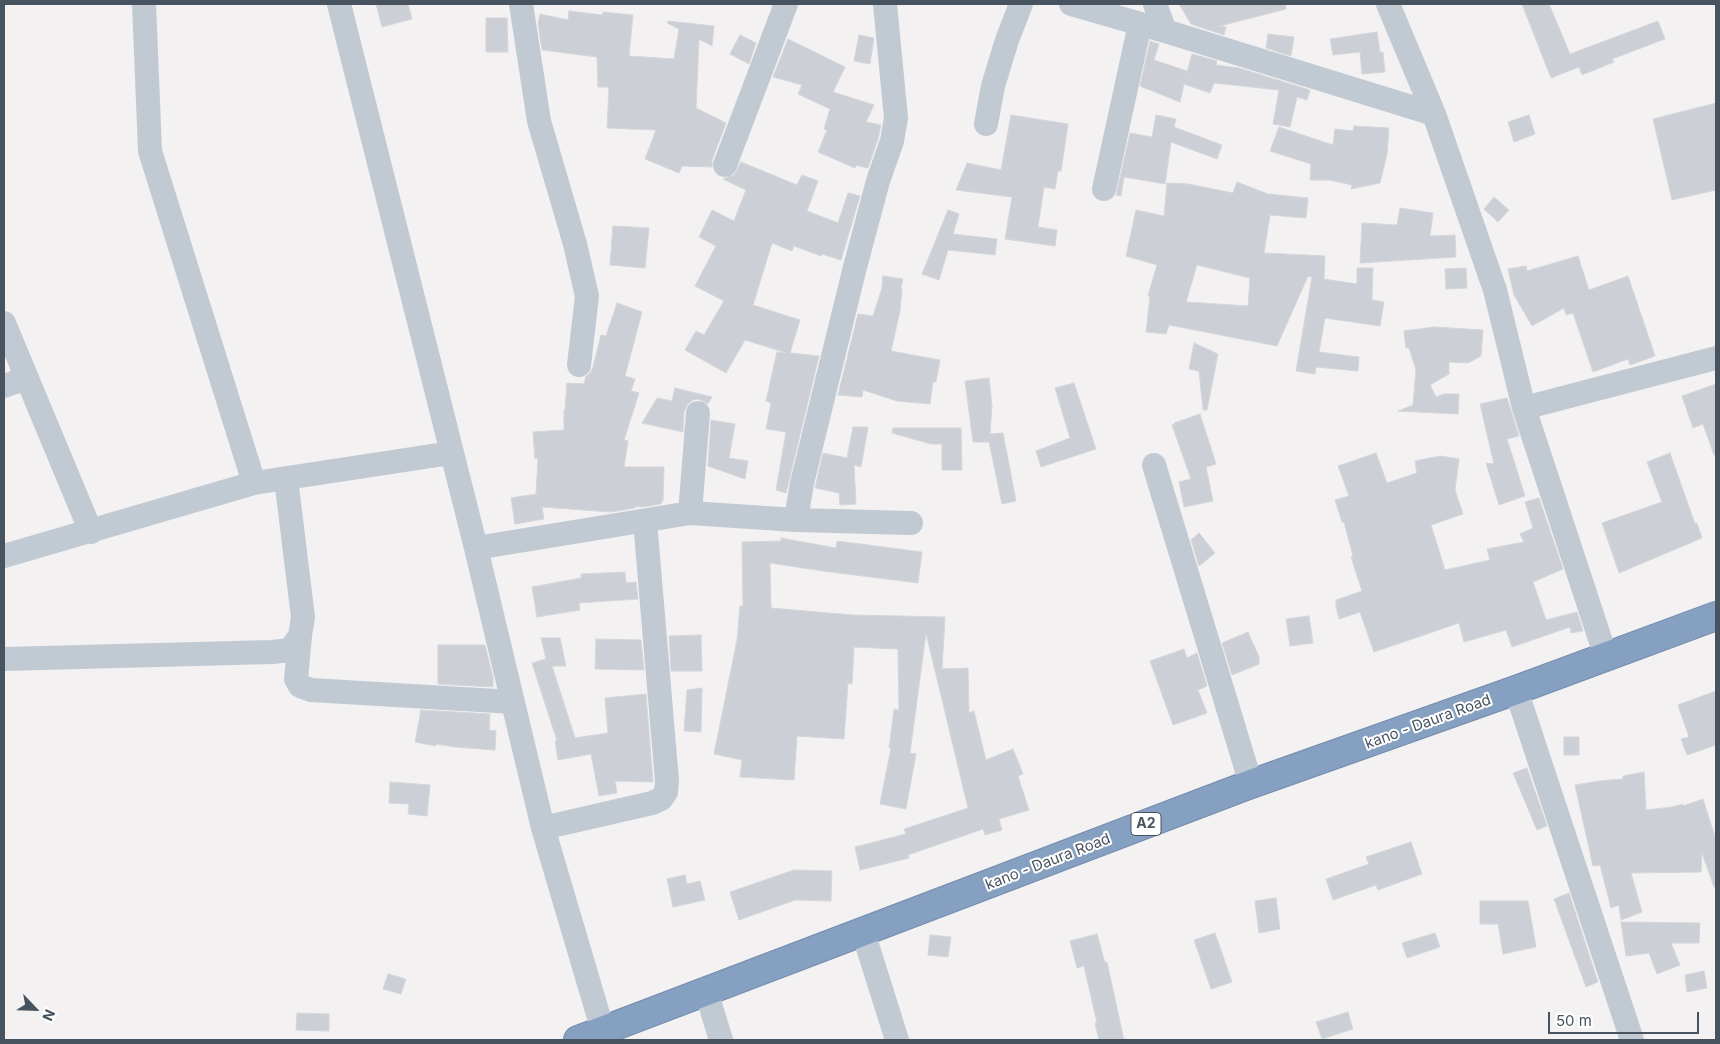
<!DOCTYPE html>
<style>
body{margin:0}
#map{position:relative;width:1720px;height:1044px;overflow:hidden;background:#f3f1f1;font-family:Inter,sans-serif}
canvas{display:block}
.frame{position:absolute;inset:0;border:5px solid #47535f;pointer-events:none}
.north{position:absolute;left:10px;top:984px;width:50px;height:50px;-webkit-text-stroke:4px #fff;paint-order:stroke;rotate:114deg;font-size:14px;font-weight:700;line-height:20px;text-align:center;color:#47535f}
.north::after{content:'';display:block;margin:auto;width:18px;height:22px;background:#47535f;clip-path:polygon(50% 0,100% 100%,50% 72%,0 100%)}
.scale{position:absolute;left:1548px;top:1012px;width:151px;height:22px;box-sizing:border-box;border:2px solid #47535f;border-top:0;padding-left:6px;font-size:15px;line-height:18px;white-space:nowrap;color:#47535f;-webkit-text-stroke:4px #fff;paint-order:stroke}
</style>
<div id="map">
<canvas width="1720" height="1044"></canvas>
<div class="frame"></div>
<div class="north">N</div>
<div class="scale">50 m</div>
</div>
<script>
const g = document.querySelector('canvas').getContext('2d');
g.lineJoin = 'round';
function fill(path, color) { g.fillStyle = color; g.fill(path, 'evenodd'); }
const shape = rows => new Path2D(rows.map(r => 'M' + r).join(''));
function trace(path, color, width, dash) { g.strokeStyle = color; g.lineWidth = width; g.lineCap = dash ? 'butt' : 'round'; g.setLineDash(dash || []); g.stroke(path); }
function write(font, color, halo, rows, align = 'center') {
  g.font = font + ' Inter,sans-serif'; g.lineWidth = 4; g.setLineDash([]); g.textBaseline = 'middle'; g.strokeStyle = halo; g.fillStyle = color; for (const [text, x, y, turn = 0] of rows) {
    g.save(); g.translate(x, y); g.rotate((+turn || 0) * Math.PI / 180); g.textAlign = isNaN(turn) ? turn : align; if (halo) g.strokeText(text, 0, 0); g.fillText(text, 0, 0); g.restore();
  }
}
const building = shape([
 [376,4,408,4,412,19,382,27,376,4],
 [1179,4,1285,4,1286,9,1220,26,1226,27,1224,35,1191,24,1179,4],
 [1522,4,1549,4,1570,54,1658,21,1665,39,1612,59,1614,62,1582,75,1579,67,1551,78,1522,4],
 [569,11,603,15,603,12,633,15,629,56,674,59,679,29,667,23,668,21,714,26,712,46,699,39,696,108,726,123,712,160,712,167,682,166,679,173,645,159,656,130,607,128,609,87,598,87,597,57,542,50,538,24,540,14,568,20,569,11],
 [486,18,507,18,508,52,486,52,486,18],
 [1377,32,1380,52,1383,52,1385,72,1362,74,1360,52,1333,55,1330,39,1377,32],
 [1268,34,1294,37,1291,56,1266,48,1268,34],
 [740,35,756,43,749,64,730,54,740,35],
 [859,35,874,38,870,64,854,61,859,35],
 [788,39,845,67,833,92,874,105,866,122,881,125,878,139,868,168,856,165,855,168,818,152,827,130,824,129,830,109,798,94,802,85,773,77,788,39],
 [1150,41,1159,44,1154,60,1187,71,1186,76,1192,54,1217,61,1216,65,1239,68,1310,90,1307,100,1297,97,1290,127,1273,124,1279,90,1214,83,1210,93,1184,84,1180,102,1140,86,1150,41],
 [1716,103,1716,190,1672,200,1653,119,1716,103],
 [1011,115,1068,124,1061,171,1058,171,1055,189,1044,187,1038,227,1057,230,1055,246,1005,239,1012,197,956,190,967,163,1001,170,1011,115],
 [1156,115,1176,119,1174,127,1222,145,1217,159,1171,142,1165,184,1124,177,1121,196,1116,195,1130,133,1152,137,1156,115],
 [1529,115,1535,134,1514,142,1508,122,1529,115],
 [1354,126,1389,128,1387,154,1380,183,1351,189,1352,185,1330,180,1310,180,1311,164,1270,151,1279,127,1333,145,1335,129,1353,131,1354,126],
 [741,162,797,185,802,175,818,181,807,211,838,223,848,193,860,196,841,260,822,254,821,256,794,246,792,251,772,243,753,305,800,320,790,353,819,356,786,493,776,490,786,432,766,429,771,403,766,401,777,352,787,353,745,340,726,373,685,350,696,331,704,335,724,301,695,286,716,246,699,237,712,210,734,221,746,190,723,179,734,175,741,162],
 [1237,182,1268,194,1308,198,1306,218,1270,215,1264,253,1325,256,1324,279,1357,284,1357,268,1373,268,1372,300,1384,302,1380,326,1325,318,1319,352,1359,357,1358,371,1316,367,1315,374,1296,371,1312,277,1308,276,1277,346,1169,325,1166,334,1146,332,1150,296,1148,296,1157,265,1126,256,1136,210,1164,216,1167,183,1188,184,1233,193,1237,182],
 [1197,265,1250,278,1248,306,1186,302,1197,265],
 [1494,197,1509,210,1498,222,1484,209,1494,197],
 [1400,208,1433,213,1430,236,1455,235,1456,257,1360,263,1362,223,1397,225,1400,208],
 [948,210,959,214,953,234,997,239,995,255,948,250,939,280,922,274,948,210],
 [613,226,649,228,645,268,610,265,613,226],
 [1578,256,1589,290,1628,276,1655,356,1630,365,1628,359,1593,372,1573,313,1566,315,1564,308,1532,326,1514,295,1508,269,1526,266,1527,271,1578,256],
 [1466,268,1467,288,1446,289,1445,269,1466,268],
 [883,276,903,279,901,288,902,289,900,311,891,351,940,360,936,382,933,382,930,404,897,401,863,390,862,397,838,395,858,314,873,316,882,288,883,276],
 [617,303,642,312,625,376,635,379,631,391,639,393,624,440,628,441,624,467,664,467,663,501,662,501,661,504,642,507,635,506,635,508,611,512,542,507,544,519,515,524,511,498,536,494,538,458,535,459,533,432,564,430,564,410,565,410,567,383,584,384,586,376,590,373,593,367,601,335,606,336,617,303],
 [1434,327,1483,330,1481,356,1468,363,1449,362,1449,374,1430,385,1436,397,1444,394,1459,394,1458,414,1398,411,1413,405,1416,370,1409,348,1406,348,1404,331,1434,327],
 [1194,343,1218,354,1207,410,1203,410,1199,371,1189,369,1194,343],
 [989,378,992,406,990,434,1003,433,1016,501,1002,504,989,442,973,442,965,381,989,378],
 [1074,383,1096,449,1041,467,1036,451,1070,438,1055,388,1074,383],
 [1716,384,1716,455,1714,455,1703,424,1693,428,1682,396,1716,384],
 [675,388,712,397,708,404,699,399,693,400,687,405,684,412,683,432,642,423,657,398,672,401,675,388],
 [1507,398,1519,436,1507,439,1525,496,1499,505,1486,463,1494,464,1480,404,1507,398],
 [1200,414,1216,464,1206,467,1213,501,1184,507,1179,482,1191,479,1172,425,1175,424,1174,423,1200,414],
 [711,420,735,424,729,458,748,461,745,479,708,466,711,420],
 [853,427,868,427,861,467,854,465,856,504,840,505,839,493,815,488,823,453,847,458,853,427],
 [893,428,961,428,962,470,942,470,942,444,931,444,892,433,893,428],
 [1376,453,1387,483,1417,473,1415,461,1440,456,1459,459,1455,490,1463,514,1431,525,1445,570,1490,560,1487,549,1524,542,1520,534,1533,528,1525,502,1539,498,1563,569,1533,582,1546,620,1577,612,1583,631,1571,633,1570,627,1512,647,1506,630,1464,642,1459,623,1374,652,1360,612,1339,619,1336,606,1336,600,1362,591,1351,557,1353,556,1344,522,1342,522,1335,500,1349,496,1338,466,1376,453],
 [1670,453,1695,524,1697,523,1702,538,1619,573,1602,523,1662,502,1647,462,1670,453],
 [1199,533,1215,553,1199,566,1191,540,1199,533],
 [781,538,836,548,837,541,922,552,918,583,823,571,770,563,771,608,853,615,945,617,942,669,968,668,969,713,974,711,986,760,1013,749,1023,774,1018,776,1029,810,999,819,1002,830,985,835,983,829,908,855,909,858,860,870,855,847,906,834,904,829,968,808,926,633,910,753,916,754,906,809,880,804,891,748,889,748,894,709,899,710,898,649,854,647,852,684,848,683,844,739,797,736,794,780,740,777,742,760,714,754,737,640,740,606,743,606,742,542,781,541,781,538],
 [625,572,626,583,636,582,638,599,579,603,580,610,537,617,532,587,581,578,581,574,625,572],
 [1309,616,1313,643,1290,646,1286,619,1309,616],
 [1248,632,1259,657,1259,664,1232,675,1222,643,1248,632],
 [701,635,702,671,671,671,669,636,701,635],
 [541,638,560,638,566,666,552,666,575,738,608,733,605,698,646,694,653,782,615,781,617,793,599,796,591,754,558,760,555,741,557,741,532,663,546,659,541,638],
 [596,639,641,640,644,670,595,669,596,639],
 [438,645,485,645,493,677,493,687,438,684,438,645],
 [1184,649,1187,658,1197,653,1207,686,1198,690,1207,713,1173,725,1150,661,1184,649],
 [702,688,701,732,684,731,687,690,702,688],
 [1716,691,1716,745,1687,755,1681,739,1689,737,1678,705,1716,691],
 [421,710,490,714,489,730,496,731,495,750,455,747,436,744,436,746,415,742,421,710],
 [1564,737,1579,737,1579,755,1564,755,1564,737],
 [1527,768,1547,826,1537,830,1513,773,1527,768],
 [1644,772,1646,810,1672,807,1683,804,1683,806,1703,799,1716,840,1716,887,1714,887,1702,853,1701,872,1631,873,1642,912,1621,920,1619,905,1611,908,1600,865,1593,866,1575,785,1599,781,1623,779,1623,776,1644,772],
 [390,782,430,785,427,816,408,814,409,804,389,803,390,782],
 [1411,842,1422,874,1378,890,1376,885,1333,900,1326,879,1369,864,1366,857,1411,842],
 [794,870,832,871,831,901,795,900,739,920,730,892,794,870],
 [685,875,687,884,700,881,705,900,673,907,667,879,685,875],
 [1569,893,1598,982,1586,987,1554,899,1569,893],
 [1276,898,1280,929,1259,933,1255,901,1276,898],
 [1480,901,1528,901,1536,947,1503,954,1498,924,1480,924,1480,901],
 [1621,922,1700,923,1699,943,1671,943,1680,965,1657,974,1649,953,1626,956,1621,922],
 [1215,933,1232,982,1211,989,1194,940,1215,933],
 [1435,933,1440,947,1407,958,1402,943,1435,933],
 [1097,934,1105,963,1107,962,1124,1040,1099,1040,1095,1023,1097,1023,1084,966,1077,968,1070,941,1097,934],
 [930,935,951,937,948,957,928,955,930,935],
 [1704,971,1707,988,1687,992,1685,975,1704,971],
 [388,974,406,979,401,994,383,989,388,974],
 [1348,1012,1353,1029,1322,1039,1316,1022,1348,1012],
 [297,1013,329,1014,329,1031,296,1030,297,1013]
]);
fill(building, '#cccfd5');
trace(building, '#d4d6dc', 1);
const highway = shape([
 [578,1040,1251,784,1516,690,1716,616]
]);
trace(highway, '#728bad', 30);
trace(shape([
 [144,4,150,151,254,483],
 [339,4,476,548,543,828,603,1031],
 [521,4,539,121,575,244,587,296,579,365],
 [1071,4,1165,31,1434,114],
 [1155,4,1165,31],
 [1388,4,1434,114,1495,290,1524,408,1606,657],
 [986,124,993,86,1007,40,1021,4],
 [725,165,786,4],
 [1104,189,1140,24],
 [4,323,91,532],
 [4,386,27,378],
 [1524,408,1716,358],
 [1154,465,1251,784],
 [690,513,698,413],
 [796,520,802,483,854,271,878,181,892,141,896,118,885,4],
 [476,548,690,513,796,520,911,523],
 [4,556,254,483,451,453],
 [300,636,296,679,300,686,311,690,513,702],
 [4,659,272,652,290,650,300,636,303,617,286,479],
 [1516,690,1632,1040],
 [543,828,652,803,661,799,666,792,667,781,645,521],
 [863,932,897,1040],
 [706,991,721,1040]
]), '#c1cad3', 24);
trace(highway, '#86a0c1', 28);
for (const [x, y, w] of [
 [1146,824,30]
]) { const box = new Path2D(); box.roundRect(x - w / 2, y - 11.5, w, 23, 4); g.fillStyle = '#fff'; g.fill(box); trace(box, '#47535f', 1); }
write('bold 14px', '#47535f', null, [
 ["A2",1146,824]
]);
write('15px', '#47535f', '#fff', [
 ["kano - Daura Road",1428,722,-20],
 ["kano - Daura Road",1048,862,-21]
]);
</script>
